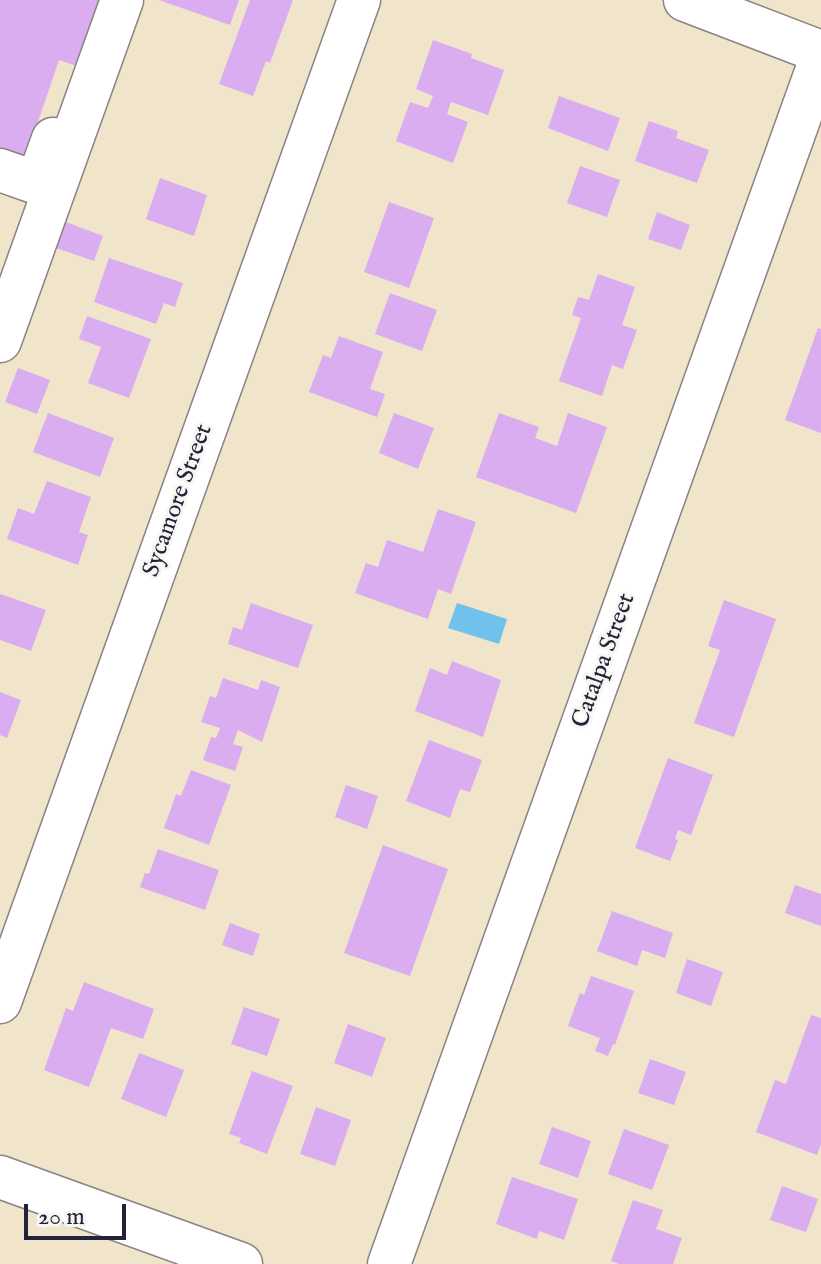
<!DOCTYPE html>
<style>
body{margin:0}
#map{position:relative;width:821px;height:1264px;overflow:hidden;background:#f0e4ca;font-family:"IM FELL English",serif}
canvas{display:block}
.scale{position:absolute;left:24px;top:1204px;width:102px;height:36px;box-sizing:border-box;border:4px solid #22223b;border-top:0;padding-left:10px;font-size:24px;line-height:28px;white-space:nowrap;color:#22223b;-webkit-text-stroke:6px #f6f6f2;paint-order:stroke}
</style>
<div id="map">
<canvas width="821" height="1264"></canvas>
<div class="scale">20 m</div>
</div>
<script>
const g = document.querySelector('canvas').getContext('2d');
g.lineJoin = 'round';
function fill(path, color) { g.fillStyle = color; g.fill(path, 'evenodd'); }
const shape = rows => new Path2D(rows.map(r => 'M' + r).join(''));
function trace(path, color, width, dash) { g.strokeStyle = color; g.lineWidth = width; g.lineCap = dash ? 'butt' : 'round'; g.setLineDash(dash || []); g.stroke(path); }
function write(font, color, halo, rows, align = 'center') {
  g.font = font + ' "IM FELL English",serif'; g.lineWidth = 6; g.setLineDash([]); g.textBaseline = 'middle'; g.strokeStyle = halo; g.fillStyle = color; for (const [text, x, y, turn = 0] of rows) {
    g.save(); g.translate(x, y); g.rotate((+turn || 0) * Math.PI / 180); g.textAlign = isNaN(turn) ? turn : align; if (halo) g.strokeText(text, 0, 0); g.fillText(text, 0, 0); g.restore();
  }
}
fill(shape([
 [457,603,507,619,499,644,448,628]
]), '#70c2ec');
fill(shape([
 [0,0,109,0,85,69,59,60,25,160,0,151],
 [159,0,239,0,230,25],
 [250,0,293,0,270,63,266,61,253,96,219,84],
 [433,40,472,54,471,58,504,70,488,115,451,102,447,114,468,122,453,163,396,141,410,102,428,108,433,96,416,89],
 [559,96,620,118,608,151,548,128],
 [649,121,678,131,676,138,709,150,697,183,635,161],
 [580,166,620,180,607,217,567,203],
 [160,178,207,195,194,236,146,219],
 [389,202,434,218,409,288,364,272],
 [657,212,690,225,681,250,648,239],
 [66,222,103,236,94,261,56,248],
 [109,258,183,283,175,307,164,303,156,324,94,302],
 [598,274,635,287,622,325,637,330,623,369,612,365,602,396,559,381,581,318,572,315,578,297,589,300],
 [390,293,437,310,422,351,375,334],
 [87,316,151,339,129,398,88,383,101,347,79,339],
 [818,328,821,329,821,433,785,420],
 [339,336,383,352,370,389,385,394,377,417,309,392,323,355,331,358],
 [18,368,50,380,37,414,5,402],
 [48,413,114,438,100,477,33,452],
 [394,413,434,428,418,469,379,453],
 [499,413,539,427,535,438,557,446,568,413,607,427,576,513,476,477],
 [47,481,91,497,79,532,88,535,78,565,7,539,18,508,34,514],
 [438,509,476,522,451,594,438,589,428,619,355,593,366,563,378,567,387,540,423,552],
 [0,594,46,610,31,651,0,640],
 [724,600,776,619,734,737,694,723,720,650,708,646],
 [251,603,313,625,298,668,228,644,233,627,242,630],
 [452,661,501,680,483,737,415,711,430,668,447,675],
 [223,678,258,690,261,680,280,687,262,742,238,730,233,744,243,747,235,771,203,760,211,737,216,738,220,728,201,722,210,696,216,698],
 [0,692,21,700,7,738,0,735],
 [429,740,482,760,470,792,460,789,450,818,406,801],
 [668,758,713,775,691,835,678,830,675,839,678,840,670,861,635,848],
 [191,770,231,785,209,845,164,828,176,794,181,796],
 [346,785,378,796,367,829,335,817],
 [383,845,448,869,410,976,344,953],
 [158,849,219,870,205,910,140,887,145,873,149,874],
 [795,885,821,894,821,926,785,913],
 [612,911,673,933,665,958,642,950,637,966,597,951],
 [230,923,260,934,253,956,222,945],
 [687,959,723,972,711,1006,676,993],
 [591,976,634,991,615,1045,613,1044,608,1056,595,1051,600,1038,568,1026,580,993,584,995],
 [84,982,154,1009,143,1039,111,1028,89,1087,44,1070,66,1008,73,1011],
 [244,1007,280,1019,267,1056,231,1044],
 [811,1015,821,1018,821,1144,817,1155,756,1132,775,1080,786,1084],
 [348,1024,386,1038,372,1077,334,1063],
 [139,1053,184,1070,166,1117,121,1099],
 [650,1059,686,1072,674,1105,638,1093],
 [252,1071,293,1086,267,1154,239,1143,241,1138,229,1134],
 [316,1107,351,1120,335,1166,300,1154],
 [552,1127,591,1141,578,1178,539,1164],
 [624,1129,669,1145,652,1190,608,1174],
 [512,1177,578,1199,564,1240,539,1231,537,1239,496,1224],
 [782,1186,818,1199,806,1232,770,1220],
 [633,1200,663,1210,656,1229,682,1238,673,1264,619,1264,611,1261]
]), '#daadf1');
const minor = shape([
 [685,0,821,52],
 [0,170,37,183,53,139],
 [0,341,122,0],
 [0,1002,359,0],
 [0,1177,241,1264],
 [389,1264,821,58]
]);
trace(minor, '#898382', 45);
trace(minor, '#fff', 42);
write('24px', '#22223b', '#f6f6f2', [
 ["Sycamore Street",179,501,-70],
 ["Catalpa Street",605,661,-70]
]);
</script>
